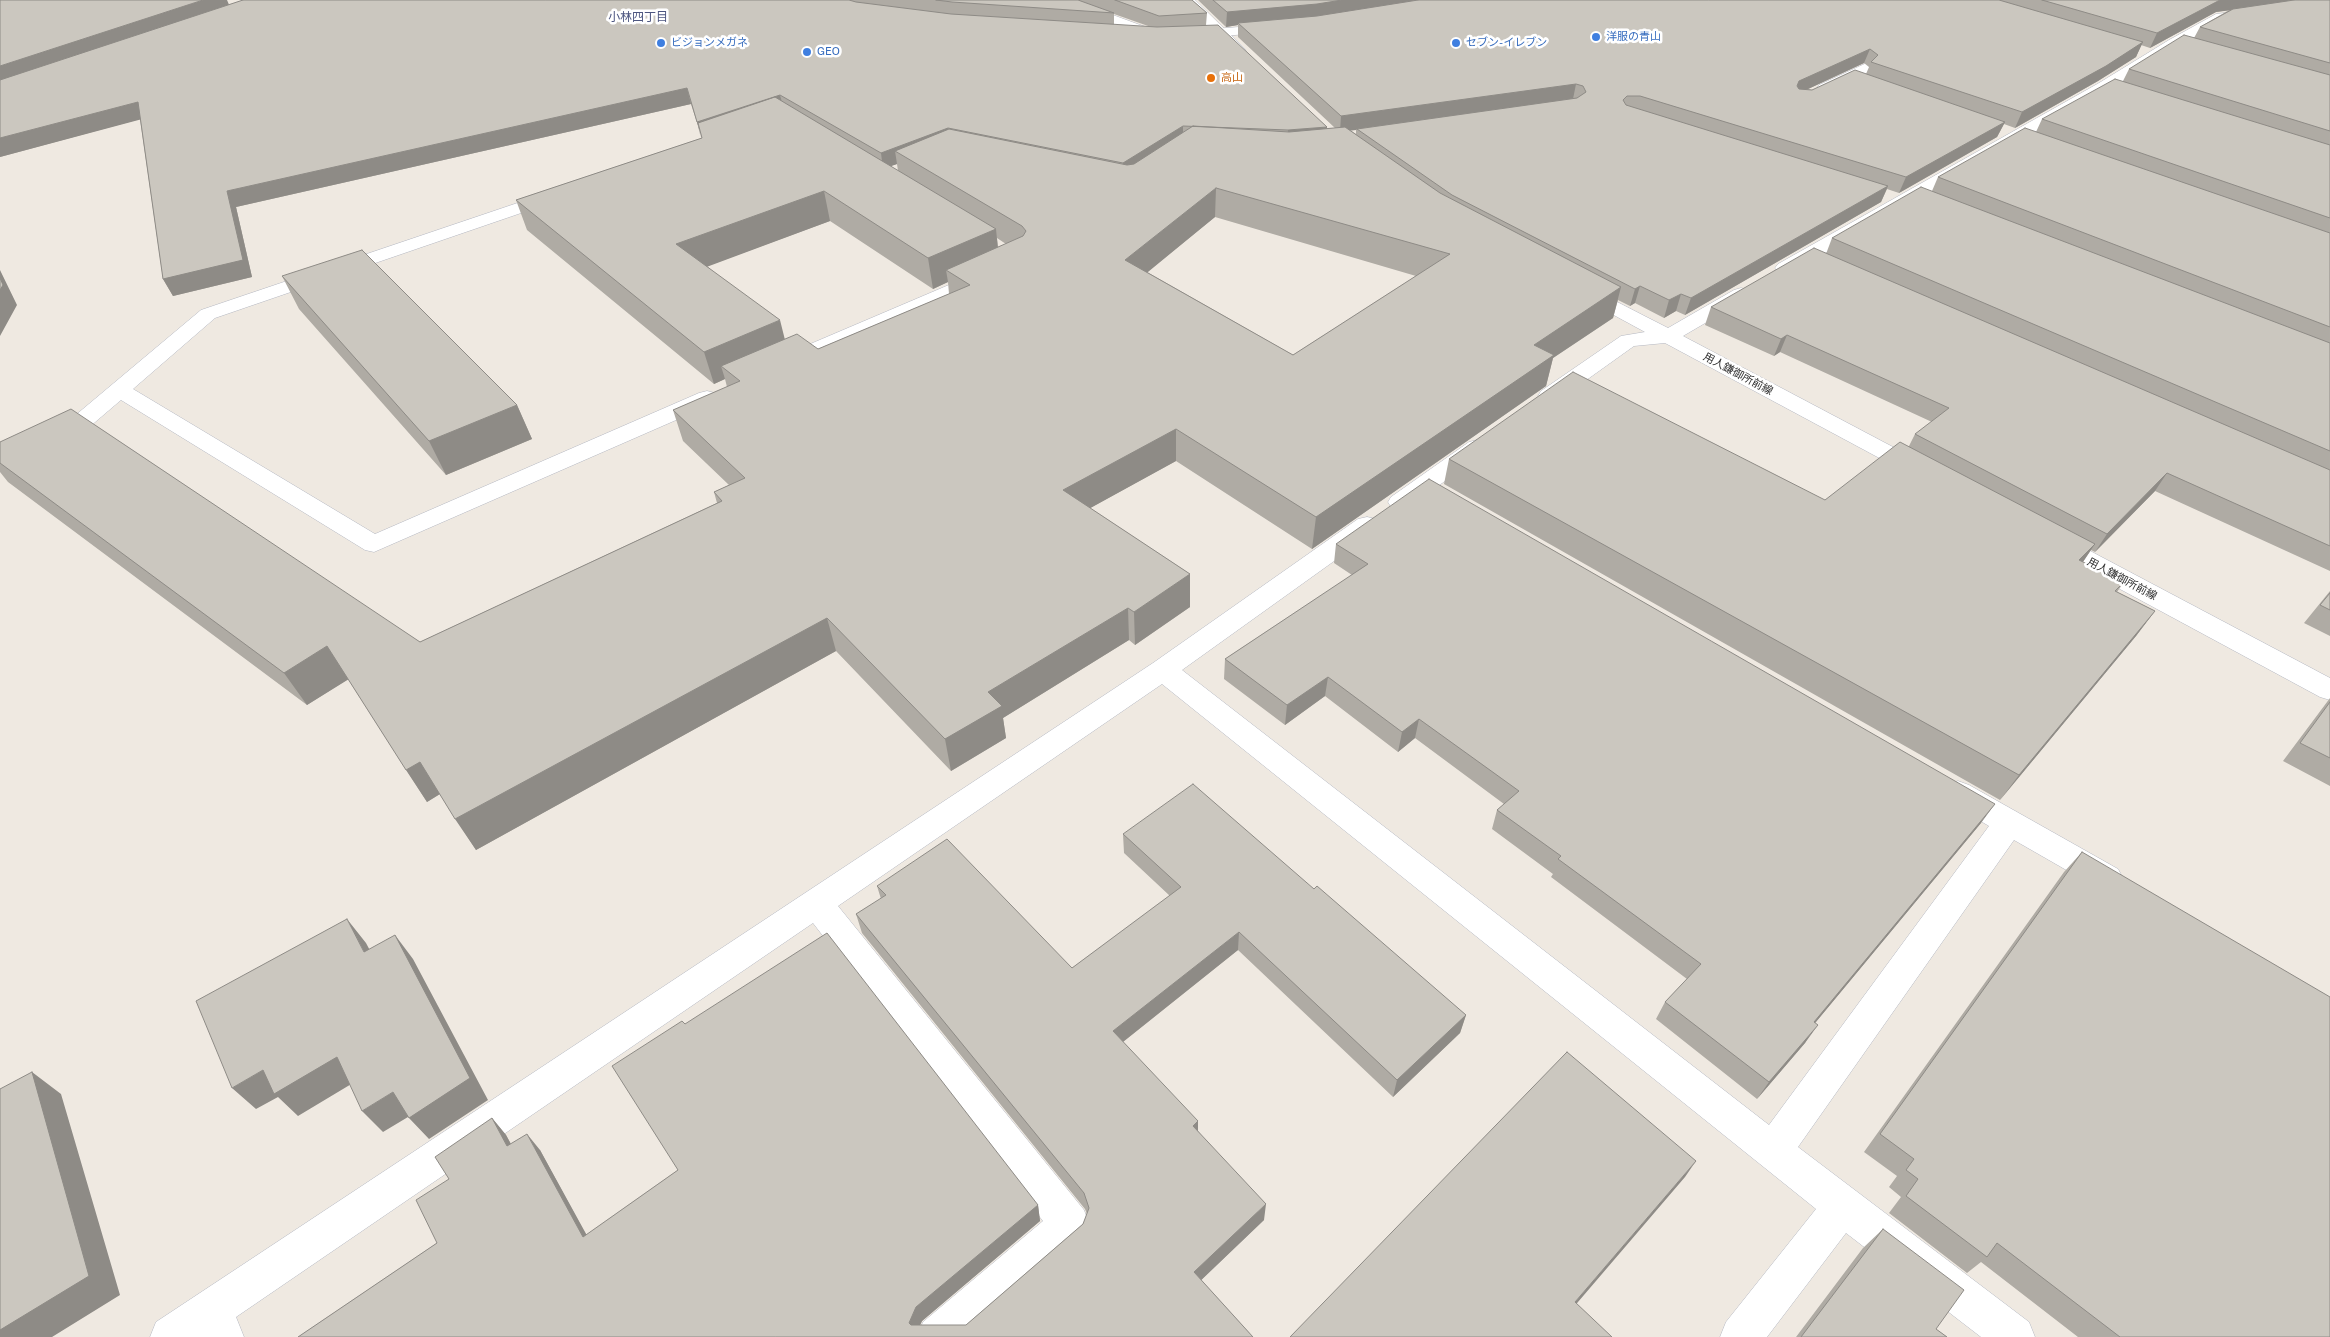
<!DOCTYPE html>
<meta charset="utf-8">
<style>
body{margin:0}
canvas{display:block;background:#efe9e1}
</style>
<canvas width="2330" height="1337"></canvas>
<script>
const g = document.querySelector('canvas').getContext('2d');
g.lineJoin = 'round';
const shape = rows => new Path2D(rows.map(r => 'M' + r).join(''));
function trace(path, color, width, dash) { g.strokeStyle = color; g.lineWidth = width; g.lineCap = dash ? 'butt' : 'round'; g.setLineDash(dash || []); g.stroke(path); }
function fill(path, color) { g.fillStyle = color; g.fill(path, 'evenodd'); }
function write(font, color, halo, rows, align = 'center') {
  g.font = font + ' "Public Sans","Noto Sans JP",sans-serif'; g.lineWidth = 5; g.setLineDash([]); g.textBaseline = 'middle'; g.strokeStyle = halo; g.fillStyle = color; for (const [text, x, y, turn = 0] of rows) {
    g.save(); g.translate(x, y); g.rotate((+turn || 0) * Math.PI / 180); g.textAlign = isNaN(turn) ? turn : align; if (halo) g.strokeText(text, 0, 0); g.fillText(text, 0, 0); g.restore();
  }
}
const street = shape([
 [1052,0,1072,0,1162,33,1164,36,1157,40,1152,39,1054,3,1052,0],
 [1180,0,1195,0,1244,48,1246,51,1244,54,1234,54,1180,0],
 [2232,12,2237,13,2239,16,2237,19,2224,21,2179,46,2111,89,1792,272,1785,274,1778,272,1775,268,1778,264,2099,83,2169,40,2216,14,2232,12],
 [1871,61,1876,63,1879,66,1876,69,1831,91,1819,91,1817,88,1819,85,1871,61],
 [553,191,559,192,562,196,559,200,215,318,133,389,375,534,699,393,707,391,715,393,718,398,715,403,374,552,365,550,121,400,87,429,0,461,0,446,71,419,201,310,553,191],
 [984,270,991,272,994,276,991,280,791,369,783,370,775,369,772,364,775,359,984,270],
 [1582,284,1668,328,1734,290,1741,288,1748,290,1751,294,1748,298,1683,336,1927,465,1931,470,1927,475,1919,477,1911,475,1665,343,1634,346,1557,401,1549,403,1541,401,1538,396,1541,391,1621,336,1645,332,1575,294,1572,290,1575,286,1582,284],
 [1477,440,1485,442,1488,447,1485,452,1409,507,1400,510,1391,507,1388,502,1391,497,1469,442,1477,440],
 [1367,517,1376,519,1379,525,1376,531,1182,670,1769,1125,1989,826,1947,801,1943,793,1947,785,1958,781,1969,785,2118,869,2123,878,2118,887,2107,891,2096,887,2014,840,1798,1147,2029,1322,2035,1337,1981,1337,1846,1233,1767,1337,1720,1337,1726,1322,1816,1209,1162,684,838,906,1084,1210,1089,1224,1084,1238,969,1337,917,1337,923,1322,1043,1221,813,923,236,1317,244,1337,150,1337,156,1322,1153,663,1358,519,1367,517],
 [2051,533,2060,535,2330,678,2330,700,2320,697,2042,547,2039,541,2042,535,2051,533]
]);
const secondary = shape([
 [1276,24,1281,25,1283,28,1281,31,1189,39,1182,35,1189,31,1276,24]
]);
trace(street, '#b4b7c1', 1);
trace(secondary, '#b4b7c1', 1);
fill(street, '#fff');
fill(secondary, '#fff');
fill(shape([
 [0,0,229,5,243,0,1192,0,1207,13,1206,25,1327,127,1327,128,1335,128,1238,37,1238,25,1226,27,1198,0,2330,0,2330,571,2155,491,2095,552,2091,550,2083,562,2124,582,2117,592,2155,611,2136,636,2000,800,1444,484,1449,459,1825,500,1909,446,1915,434,1932,422,1780,352,1774,356,1705,325,1711,307,1826,254,1832,238,1932,191,1938,177,2036,132,2042,119,2123,81,2129,69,2194,38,2200,27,2229,10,2216,12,2150,48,2141,45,2136,57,2098,81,2015,128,2004,124,1997,137,1899,193,1887,189,1881,202,1685,315,1676,311,1664,318,1635,303,1630,306,1618,300,1613,318,1553,358,1546,386,1312,549,1176,461,1090,508,1190,574,1190,607,1135,645,1129,640,1003,718,1006,738,951,771,836,651,476,850,440,794,427,802,348,679,307,705,8,482,0,472,0,442,420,642,717,503,714,492,729,485,683,441,673,410,727,387,725,379,714,384,527,230,516,200,702,138,691,104,236,207,252,277,173,296,163,279,140,119,0,157],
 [1114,14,1151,27,1114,25],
 [1864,63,1869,67,1866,74,1812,90,1808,89],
 [1350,130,1356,130,1356,134],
 [897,164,898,171,890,166],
 [1215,217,1416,276,1293,355,1147,272],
 [830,221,933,289,948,282,949,294,818,349,784,339,707,266],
 [997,238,1006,244,998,247],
 [282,276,517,405,532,439,446,475,299,309],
 [1336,544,1981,823,1815,1023,1805,1043,1757,1099,1656,1019,1665,1002,1687,979,1551,877,1553,874,1492,829,1497,810,1504,804,1415,738,1398,752,1325,696,1285,725,1224,679,1225,659,1352,575,1334,563],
 [2330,591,2330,636,2304,623],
 [2330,698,2330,786,2283,761],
 [1123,834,1314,889,1466,1015,1460,1033,1393,1097,1238,950,1123,1042,1198,1131,1264,1220,1201,1280,1253,1337,298,1337,437,1243,449,1179,492,1118,506,1135,511,1144,540,1150,586,1235,678,1170,685,1024,1038,1205,1040,1221,922,1321,920,1325,966,1325,1083,1224,1087,1214,1085,1209,862,933,856,914,881,899,877,886,1072,968,1170,896,1124,853],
 [2082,852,2330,1337,2078,1337,1981,1262,1967,1273,1889,1213,1901,1197,1889,1187,1897,1176,1864,1152,2064,872],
 [1883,1229,1936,1329,1947,1337,1796,1337,1863,1248]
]), '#afaba4');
fill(shape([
 [203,0,227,0,230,7,0,84,0,66],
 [1342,0,1430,0,1316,18,1238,23,1238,25,1226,27,1227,12],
 [2220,0,2315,0,2216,12,2150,48,2157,33],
 [2143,42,2136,57,2098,81,2015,128,2022,112],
 [1870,49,1864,63,1793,96,1799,81],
 [1576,84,1573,99,1357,129,1356,130,1340,132,1341,116],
 [687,88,691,104,236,207,252,277,173,296,163,279,227,191],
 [780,95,784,110,698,123,701,138,697,122],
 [138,102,146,118,0,157,0,138],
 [2005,122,1997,137,1899,193,1906,177],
 [1183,126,1183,141,1124,179,1123,163],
 [1327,127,1326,143,1287,146,1288,130],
 [948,128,950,143,895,151,897,164,883,169,881,153],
 [1888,186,1881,202,1685,315,1691,298],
 [1216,188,1215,217,1126,290,1125,260],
 [824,191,830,221,685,275,676,244],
 [996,229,999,260,946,270,948,282,933,289,928,258],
 [0,270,17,305,0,336],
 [1640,286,1635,303,1630,306,1635,289],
 [1621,287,1613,318,1553,358,1546,386,1312,549,1316,517,1534,345],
 [1681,294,1676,311,1664,318,1669,300],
 [780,320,788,352,721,366,725,379,714,384,704,352],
 [1787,335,1780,352,1774,356,1781,339],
 [517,405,532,439,446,475,429,441],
 [1176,429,1176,461,1065,522,1063,490],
 [2167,473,2155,491,2095,552,2107,534],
 [2095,544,2078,569,2079,560],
 [1190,574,1190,607,1135,645,1134,612],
 [1128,608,1129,640,1003,718,1006,738,951,771,945,739,988,692],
 [2155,611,2136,636,2000,800,2019,775],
 [827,618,836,651,476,850,455,819],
 [327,646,349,679,307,705,284,673],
 [1328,677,1325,696,1285,725,1287,705],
 [1419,719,1415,738,1398,752,1402,732],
 [420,762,440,794,427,802,406,770],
 [1995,804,1981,823,1801,1040,1814,1022],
 [347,919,366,943,383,975,364,952],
 [1239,932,1238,950,1114,1049,1113,1031],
 [395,935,413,959,488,1100,429,1139,409,1118],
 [1466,1015,1460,1033,1393,1097,1397,1080],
 [1818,1025,1805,1043,1757,1099,1769,1082],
 [337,1057,358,1080,298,1116,278,1097,256,1109,232,1088,263,1070],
 [32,1072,61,1094,120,1295,52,1337,0,1337,0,1330],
 [393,1092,413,1114,383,1132,362,1111],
 [492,1118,506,1135,521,1163,507,1146],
 [1198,1121,1198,1138,1193,1126],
 [527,1134,540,1150,596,1252,583,1237],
 [1696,1161,1685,1177,1566,1316,1575,1302],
 [1266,1204,1264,1220,1194,1287,1194,1272],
 [1038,1205,1040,1221,922,1321,915,1336,909,1323,916,1307]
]), '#8e8b86');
const building = shape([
 [0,0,203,0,0,66,0,0],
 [243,0,849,0,856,2,951,14,1157,27,1218,25,1327,127,1288,130,1183,126,1123,163,948,128,881,153,780,95,697,122,687,88,227,191,243,260,163,279,138,102,0,138,0,80,243,0],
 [936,0,1078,0,1114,13,952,2,936,0],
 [1115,0,1192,0,1207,13,1159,16,1115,0],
 [1213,0,1342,0,1317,4,1227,12,1213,0],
 [1418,0,1999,0,2143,42,2106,66,2022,112,1871,62,1878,55,1870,49,1799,81,1797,86,1799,89,1812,90,1855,70,2005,122,1906,177,1640,96,1627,96,1623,100,1626,105,1888,186,1691,298,1681,294,1669,300,1640,286,1635,289,1452,195,1357,129,1577,98,1586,92,1583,86,1576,84,1341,116,1238,23,1317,16,1418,0],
 [2042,0,2220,0,2157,33,2042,0],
 [2294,0,2330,0,2330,63,2200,27,2233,9,2294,0],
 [2184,35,2330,75,2330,131,2129,69,2184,35],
 [2115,79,2330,145,2330,218,2042,119,2115,79],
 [775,97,996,229,928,258,824,191,676,244,780,320,704,352,516,200,702,138,698,123,775,97],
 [1193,126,1289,132,1345,127,1440,193,1621,287,1534,345,1554,355,1316,517,1176,429,1063,490,1190,574,1134,612,1128,608,988,692,1002,706,945,739,827,618,455,819,420,762,406,770,327,646,284,673,0,463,0,442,71,409,420,642,722,501,714,492,745,478,673,410,740,381,721,366,797,334,818,349,970,285,946,270,1023,236,1026,231,1022,226,895,151,949,129,1127,165,1134,164,1193,126],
 [1216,188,1450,254,1293,355,1125,260,1216,188],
 [2025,128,2330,233,2330,327,1938,177,2025,128],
 [1921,187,2330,343,2330,451,1832,238,1921,187],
 [1814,248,2330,470,2330,546,2167,473,2107,534,1915,434,1949,408,1787,335,1781,339,1711,307,1814,248],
 [362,250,517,405,429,441,282,276,362,250],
 [0,278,3,285,0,290,0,278],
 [1573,372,1825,500,1900,442,2095,544,2079,560,2124,582,2115,591,2155,611,2019,775,1449,459,1573,372],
 [1429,479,1995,804,1814,1022,1818,1025,1769,1082,1665,1002,1701,964,1558,859,1561,856,1497,810,1519,791,1419,719,1402,732,1328,677,1287,705,1225,659,1368,564,1336,544,1429,479],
 [2330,593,2330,610,2320,605,2330,593],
 [2330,702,2330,758,2300,743,2330,702],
 [1193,784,1314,889,1317,886,1466,1015,1397,1080,1239,932,1113,1031,1198,1121,1193,1126,1266,1204,1194,1272,1253,1337,298,1337,437,1243,416,1200,449,1179,435,1157,492,1118,507,1146,527,1134,583,1237,678,1170,612,1066,682,1021,685,1024,827,933,1038,1205,916,1307,909,1323,911,1325,966,1325,1083,1224,1089,1208,1084,1193,856,914,886,895,877,886,947,839,1072,968,1181,887,1123,834,1193,784],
 [2082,852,2330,997,2330,1337,2120,1337,1997,1243,1987,1257,1906,1196,1918,1179,1906,1170,1914,1159,1880,1134,2082,852],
 [347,919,364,952,395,935,470,1078,409,1118,393,1092,362,1111,337,1057,274,1094,263,1070,232,1088,196,1001,347,919],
 [1567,1052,1696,1161,1575,1302,1612,1337,1290,1337,1567,1052],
 [32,1072,89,1276,0,1330,0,1089,32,1072],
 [1883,1229,1964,1290,1936,1329,1947,1337,1801,1337,1883,1229]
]);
fill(building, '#cbc7bf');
trace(building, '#8e8b86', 1);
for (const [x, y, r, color] of [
 [1596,37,5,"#3f7fe0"],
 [661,43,5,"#3f7fe0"],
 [1456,43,5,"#3f7fe0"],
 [807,52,5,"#3f7fe0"],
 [1211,78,5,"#e8710a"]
]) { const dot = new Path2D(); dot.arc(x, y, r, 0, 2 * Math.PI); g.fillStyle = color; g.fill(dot); trace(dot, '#fff', 2); }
write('11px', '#366cbe', '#fff', [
 ["洋服の青山",1606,37],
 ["ビジョンメガネ",671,43],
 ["セブン-イレブン",1466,43],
 ["GEO",817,52]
], 'left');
write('11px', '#c56008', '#fff', [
 ["高山",1221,78]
], 'left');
write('11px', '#2e2e2e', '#fff', [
 ["用人鎌御所前線",1738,374,28],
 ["用人鎌御所前線",2122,579,28]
]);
write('12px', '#4d5680', '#fff', [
 ["小林四丁目",638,17]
]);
</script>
